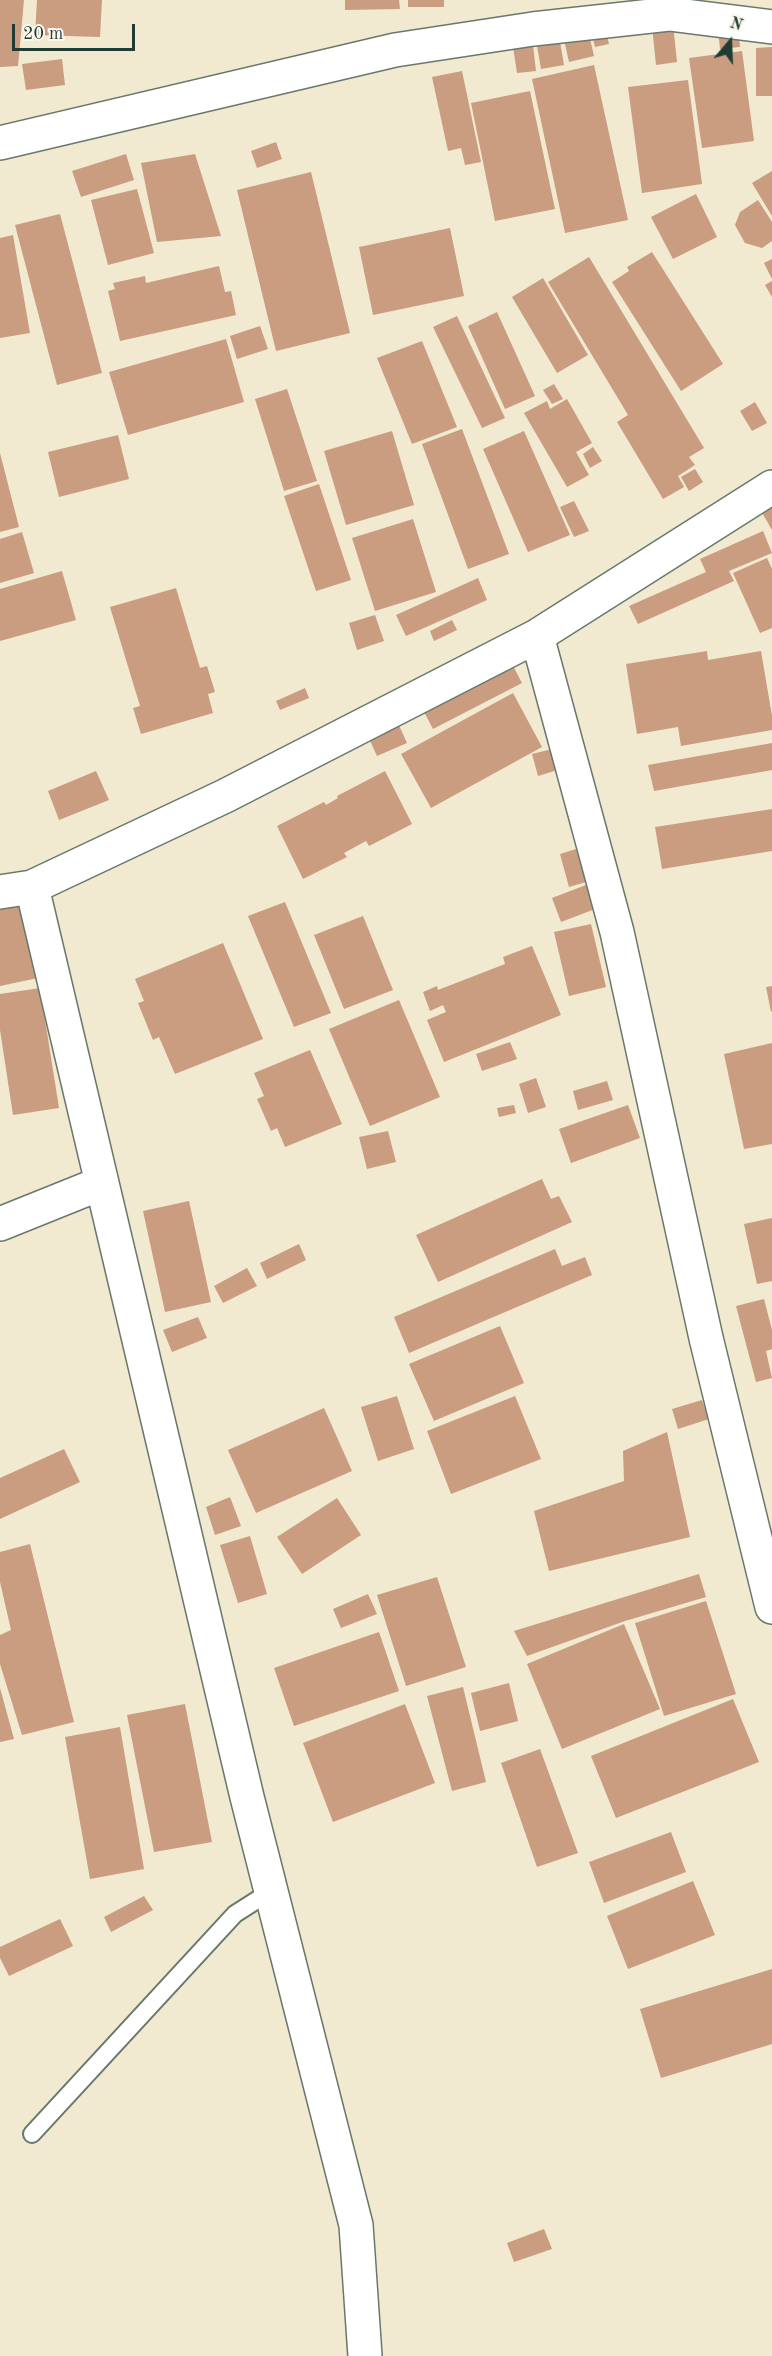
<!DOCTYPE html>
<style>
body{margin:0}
#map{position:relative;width:772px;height:2356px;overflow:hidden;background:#f1e9d0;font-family:"Old Standard TT",serif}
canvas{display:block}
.north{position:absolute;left:700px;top:12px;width:60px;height:60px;-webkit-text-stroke:4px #fbf7ec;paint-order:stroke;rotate:19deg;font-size:16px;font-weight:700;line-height:24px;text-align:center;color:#1f3d34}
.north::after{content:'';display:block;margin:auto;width:21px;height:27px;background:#1f3d34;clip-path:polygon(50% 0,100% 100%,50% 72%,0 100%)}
.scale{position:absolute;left:12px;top:24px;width:123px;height:27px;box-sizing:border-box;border:3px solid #1f3d34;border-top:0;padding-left:8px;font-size:18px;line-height:21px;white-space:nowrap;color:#1f3d34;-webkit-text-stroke:4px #fbf7ec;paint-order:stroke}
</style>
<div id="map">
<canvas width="772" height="2356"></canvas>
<div class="north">N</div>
<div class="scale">20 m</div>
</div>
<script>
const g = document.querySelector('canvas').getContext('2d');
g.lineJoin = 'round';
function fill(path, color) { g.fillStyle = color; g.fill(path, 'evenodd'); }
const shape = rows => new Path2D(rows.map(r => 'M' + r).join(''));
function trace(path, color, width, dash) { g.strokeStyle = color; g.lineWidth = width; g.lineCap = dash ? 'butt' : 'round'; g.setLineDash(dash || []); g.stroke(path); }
fill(shape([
 [0,0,24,0,18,66,0,67],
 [37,0,102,0,100,37,35,35],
 [345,0,399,0,400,9,345,10],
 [408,0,444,0,444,7,408,7],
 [673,24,677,62,656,65,652,26],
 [605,27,609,44,595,47,591,30],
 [738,27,740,47,720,49,718,29],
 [588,30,594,56,569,62,563,35],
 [559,36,564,65,541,69,536,40],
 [533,45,536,71,517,73,513,47],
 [772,47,772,96,756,96,756,48],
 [742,51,754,141,702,148,689,58],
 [62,59,65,85,26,90,22,64],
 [594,65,628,220,565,233,532,79],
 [462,71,481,162,465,165,461,148,448,151,432,77],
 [688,80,702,184,642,193,628,87],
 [530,91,555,209,495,221,471,103],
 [276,142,282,159,257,168,251,151],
 [126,154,134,180,81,197,72,171],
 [195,154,221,236,157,242,141,163],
 [772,171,772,216,752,183],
 [311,172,350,333,276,351,237,190],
 [137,189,154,253,108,265,91,200],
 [696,194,717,237,673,259,651,217],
 [758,200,772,222,772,241,762,248,745,243,735,225,740,212],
 [60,214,102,373,57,385,15,225],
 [450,228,464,296,373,315,359,247],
 [13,235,30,333,0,338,0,238],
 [652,252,723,364,681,391,612,282,629,271,627,267],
 [589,257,704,448,689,457,695,465,678,476,684,487,663,499,617,422,628,415,548,282],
 [772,259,772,279,764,263],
 [219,266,225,292,231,291,236,315,120,341,108,291,115,289,113,283,145,276,146,283],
 [543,278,588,355,557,373,512,297],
 [772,281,772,297,765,285],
 [497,312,535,396,505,409,468,326],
 [457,316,505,418,482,428,433,327],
 [260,326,268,349,237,359,230,336],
 [226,339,244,402,128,435,109,372],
 [422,341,457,427,412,444,377,358],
 [554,384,563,399,552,404,543,390],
 [287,389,317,481,284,491,255,399],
 [567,399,592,443,576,452,589,475,567,487,524,413,547,401,550,409],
 [755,402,767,423,752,431,740,411],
 [462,429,509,554,468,569,422,444],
 [392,431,414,505,346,525,324,451],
 [524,431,570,535,528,552,483,449],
 [118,435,129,479,59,497,48,452],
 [593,447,602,461,590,468,583,454],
 [0,453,19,527,0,532],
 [695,469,703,482,689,491,681,477],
 [319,484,351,580,316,591,284,496],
 [772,496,772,530,757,504],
 [574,501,589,531,574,537,560,507],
 [413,519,436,592,375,611,352,538],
 [763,531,772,553,729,571,734,581,638,624,629,606,706,572,700,559],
 [22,532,34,573,0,583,0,539],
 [767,558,772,569,772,628,760,633,733,573],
 [62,571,76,620,0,641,0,589],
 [478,578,487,600,406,636,396,615],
 [176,588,200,668,207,666,215,692,208,694,213,713,141,734,133,708,140,706,110,607],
 [375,615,384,641,357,650,349,623],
 [452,620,457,630,434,641,430,631],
 [707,651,708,660,761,651,772,716,772,730,681,746,678,727,637,734,626,664],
 [512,664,522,683,433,729,423,710],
 [305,688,309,698,280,710,276,701],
 [513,693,542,747,431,808,401,754],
 [396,719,407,743,377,756,366,732],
 [772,743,772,770,654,791,648,765],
 [556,748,561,769,538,776,532,754],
 [96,771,109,800,59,820,48,791],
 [385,771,412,824,369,846,366,841,344,853,347,857,303,879,277,826,324,802,326,805,338,798,337,796],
 [772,809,772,851,662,869,655,827],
 [576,849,586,882,569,887,560,854],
 [586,885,595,909,561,922,552,898],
 [285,902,331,1013,294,1027,248,916],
 [20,903,38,978,0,986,0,908],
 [363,916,393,990,344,1009,314,935],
 [591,924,606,987,569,996,554,932],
 [223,943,263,1039,175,1074,159,1037,153,1040,138,1003,144,1001,135,979],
 [532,946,561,1015,444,1062,427,1020,446,1012,443,1005,430,1011,423,992,437,986,438,990,505,964,503,957],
 [772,986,772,1011,771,1012,766,987],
 [40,988,59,1108,13,1115,0,1030,0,994],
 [399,1000,440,1097,370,1126,329,1029],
 [510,1042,517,1059,482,1071,476,1054],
 [772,1043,772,1144,744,1149,724,1054],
 [310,1050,342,1124,285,1147,277,1128,271,1131,257,1099,264,1096,254,1073],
 [536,1078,546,1107,528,1113,519,1084],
 [607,1081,613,1100,578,1110,573,1091],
 [514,1105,516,1113,499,1117,497,1108],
 [628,1105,640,1138,571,1163,559,1129],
 [388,1131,396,1162,367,1169,359,1137],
 [542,1179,551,1199,559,1196,572,1222,438,1282,416,1235],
 [189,1201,211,1302,165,1312,143,1211],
 [772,1218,772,1281,757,1284,744,1224],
 [299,1244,306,1260,267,1279,260,1263],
 [555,1249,562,1266,585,1257,592,1275,409,1353,394,1317],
 [247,1268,257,1286,223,1303,214,1286],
 [764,1299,772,1330,772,1349,766,1351,772,1378,756,1382,736,1306],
 [198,1317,207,1338,172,1352,163,1330],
 [500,1326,524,1383,434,1421,409,1364],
 [397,1396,414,1449,378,1461,361,1407],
 [515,1396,541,1459,451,1494,427,1431],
 [702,1400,709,1419,678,1429,672,1409],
 [324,1408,352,1471,256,1513,228,1450],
 [667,1432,690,1537,549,1571,534,1511,624,1481,623,1451],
 [64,1449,80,1482,0,1519,0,1478],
 [230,1497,241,1526,215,1535,206,1507],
 [337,1498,361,1535,302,1574,277,1537],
 [250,1536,267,1594,238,1603,220,1545],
 [30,1544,74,1722,22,1735,0,1664,0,1635,11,1630,0,1582,0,1552],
 [699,1574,706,1597,625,1621,527,1656,514,1631],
 [437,1577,466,1667,406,1686,377,1595],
 [368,1594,377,1614,341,1628,333,1609],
 [706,1601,736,1694,664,1716,635,1623],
 [624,1624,660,1709,562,1749,527,1664],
 [379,1632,399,1691,294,1726,274,1668],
 [509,1683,518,1721,480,1731,471,1693],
 [463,1687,486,1782,452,1791,427,1696],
 [0,1688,14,1739,0,1742],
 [733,1699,759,1762,616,1818,591,1756],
 [185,1704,212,1842,154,1852,127,1715],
 [405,1704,435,1783,333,1822,303,1743],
 [120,1727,144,1869,90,1879,65,1737],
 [540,1749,578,1853,537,1867,501,1763],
 [671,1832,686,1872,604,1903,589,1862],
 [693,1881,715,1935,628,1969,607,1916],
 [144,1896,153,1910,111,1932,104,1917],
 [60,1919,73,1946,9,1976,0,1958,0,1947],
 [772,1969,772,2044,661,2078,640,2009],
 [544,2229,552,2249,514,2262,507,2243]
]), '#ca9c80');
const service = shape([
 [32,2134,235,1914,271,1891]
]);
const minor = shape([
 [0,143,395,50,533,29,669,14,772,27],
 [537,636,617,932,706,1338,772,1607],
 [32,887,247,1797,356,2225,365,2356],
 [0,892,32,887,225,796,537,636,772,487],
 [0,1224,102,1183]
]);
trace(service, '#68796b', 20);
trace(minor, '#68796b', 36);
trace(service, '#fff', 16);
trace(minor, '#fff', 33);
</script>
